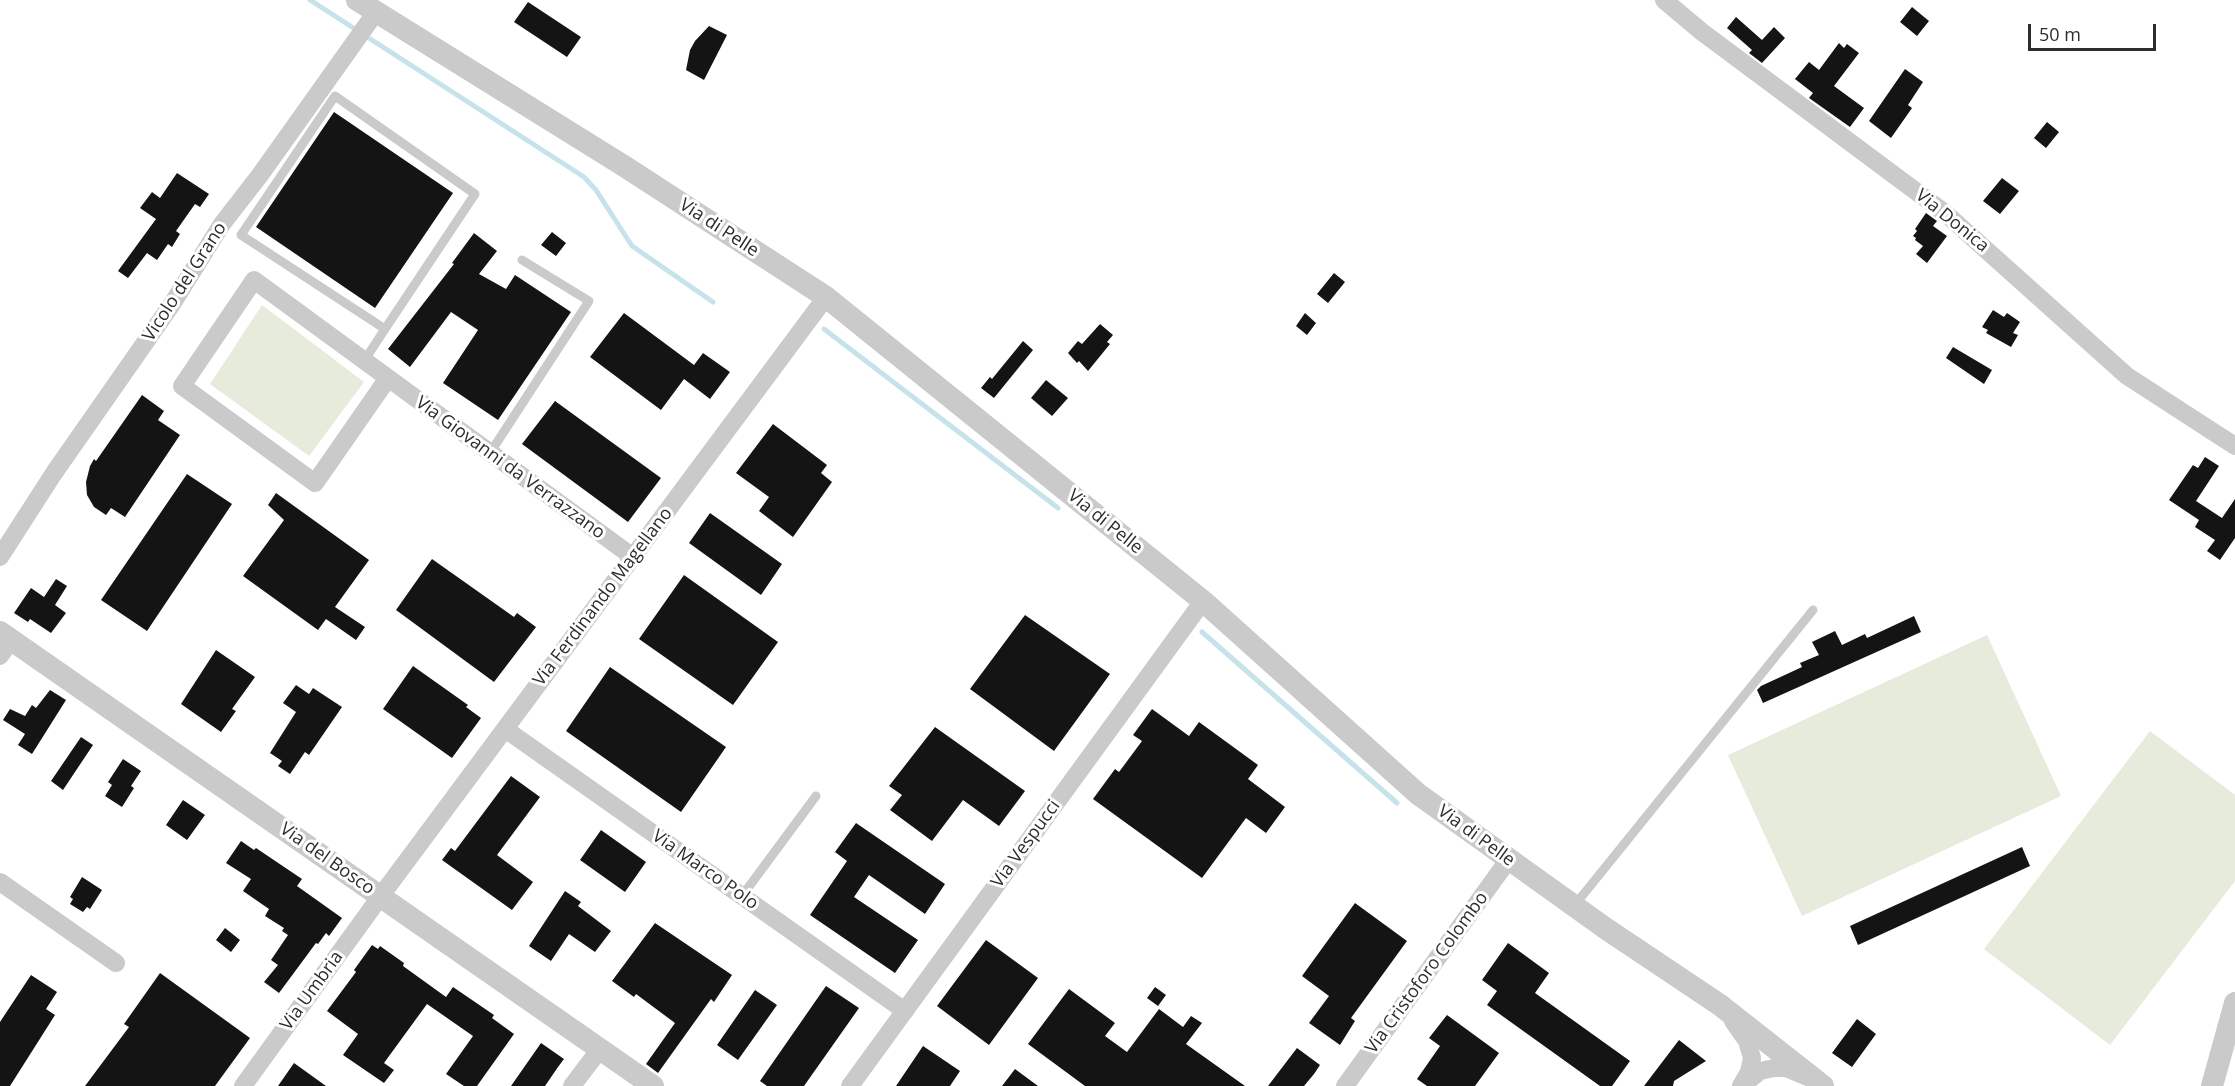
<!DOCTYPE html>
<html>
<head>
<meta charset="utf-8">
<style>
  body { margin:0 }
  #map { position:relative; width:2235px; height:1086px; overflow:hidden; background:#fff; font-family:"Open Sans",sans-serif }
  canvas { display:block }
  .scale { position:absolute; left:2028px; top:24px; width:128px; height:27px; box-sizing:border-box; border:3px solid #2d2d2d; border-top:0; padding-left:8px; font-size:18px; line-height:21px; white-space:nowrap; color:#2d2d2d; -webkit-text-stroke:4px #fff; paint-order:stroke }
</style>
</head>
<body>
<div id="map">
<canvas width="2235" height="1086"></canvas>
<div class="scale">50 m</div>
</div>
<script>
const g = document.querySelector('canvas').getContext('2d');
g.lineJoin = 'round';
function fill(path, color) { g.fillStyle = color; g.fill(path, 'evenodd'); }
const shape = rows => new Path2D(rows.map(r => 'M' + r).join(''));
function trace(path, color, width, dash) { g.strokeStyle = color; g.lineWidth = width; g.lineCap = dash ? 'butt' : 'round'; g.setLineDash(dash || []); g.stroke(path); }
function drawText(font, color, halo, rows, align = 'center') {
  g.font = font + ' "Open Sans",sans-serif'; g.lineWidth = 6; g.setLineDash([]); g.textBaseline = 'middle'; g.strokeStyle = halo; g.fillStyle = color; for (const [text, x, y, turn = 0] of rows) {
    g.save(); g.translate(x, y); g.rotate((+turn || 0) * Math.PI / 180); g.textAlign = isNaN(turn) ? turn : align; if (halo) g.strokeText(text, 0, 0); g.fillText(text, 0, 0); g.restore();
  }
}
fill(shape([
  [262,305,364,382,309,456,210,384],
  [1987,635,2061,796,1802,916,1728,755],
  [2150,731,2235,795,2235,881,2110,1045,1984,949]
]), '#e6ebdb');
trace(shape([
  [310,0,584,177,596,190,632,246,713,302],
  [824,329,1058,508],
  [1202,632,1397,803]
]), '#c6e3ec', 5);
fill(shape([
  [528,2,581,37,567,57,514,22],
  [1912,7,1929,21,1917,36,1900,22],
  [1736,17,1762,40,1774,27,1785,38,1762,63,1749,53,1752,50,1727,28],
  [709,26,727,35,704,80,686,70,690,50,695,41],
  [1839,43,1844,48,1847,44,1859,53,1834,86,1864,108,1850,127,1809,98,1813,93,1795,79,1809,62,1819,70],
  [1905,69,1923,82,1908,105,1912,108,1891,138,1869,121],
  [334,112,453,193,375,308,256,227],
  [2047,122,2059,132,2046,148,2034,138],
  [177,173,209,194,200,207,195,204,176,231,180,234,172,247,168,244,157,260,147,253,128,278,118,271,156,219,140,208,152,192,160,198],
  [2002,178,2019,191,2000,214,1983,201],
  [1926,213,1937,221,1933,226,1947,236,1927,263,1916,254,1923,246,1915,240,1916,238,1913,236,1917,231,1915,229],
  [552,232,566,243,556,256,541,245],
  [474,233,497,251,479,274,506,289,515,275,571,312,498,420,443,383,478,330,451,312,410,367,388,349,454,264,452,263],
  [1334,273,1345,282,1328,303,1317,294],
  [1993,310,2004,317,2007,313,2020,322,2013,333,2018,335,2011,347,1986,333,1988,330,1982,327],
  [624,313,694,365,703,353,730,372,710,399,684,379,661,410,590,357],
  [1305,313,1316,323,1307,335,1296,326],
  [1100,324,1113,335,1107,342,1110,344,1088,371,1079,361,1077,363,1068,353,1078,341,1082,344],
  [1023,341,1033,350,994,398,981,388,990,377,992,379],
  [1953,347,1992,370,1984,384,1946,358],
  [1046,380,1068,398,1052,416,1031,398],
  [142,395,164,411,158,420,180,435,125,517,111,508,106,515,94,507,87,495,86,482,90,466,94,459,96,461],
  [555,401,661,478,628,522,522,444],
  [773,424,827,465,821,473,832,482,793,537,759,511,769,497,736,473],
  [2205,457,2219,466,2196,501,2222,518,2235,499,2235,538,2220,560,2207,551,2215,540,2195,527,2199,520,2169,500,2193,465,2198,468],
  [187,474,232,504,147,631,101,600],
  [276,493,369,560,335,607,365,627,356,640,326,619,318,630,243,576,284,520,268,505],
  [710,513,782,564,761,595,689,543],
  [432,559,514,617,517,613,536,627,494,682,396,610],
  [684,575,778,642,733,705,639,639],
  [56,579,67,586,55,605,66,613,51,633,30,619,28,622,14,613,31,588,44,597],
  [1025,615,1110,674,1054,751,970,689],
  [1914,616,1921,632,1763,703,1757,690,1761,686,1802,667,1800,663,1819,655,1812,642,1835,631,1842,645,1865,634,1867,638],
  [216,650,255,677,232,709,236,711,221,732,181,704],
  [413,666,468,705,466,707,481,718,452,758,383,709],
  [610,667,726,747,681,812,566,731],
  [296,685,309,694,313,688,342,707,309,755,305,752,290,774,278,766,282,761,270,753,296,712,283,703],
  [50,690,66,700,32,754,18,745,25,734,3,720,10,709,25,716,32,705,36,708],
  [1152,709,1189,736,1199,722,1258,765,1248,779,1285,807,1266,833,1246,818,1202,878,1093,799,1115,769,1119,772,1142,741,1133,735],
  [935,727,1025,791,999,826,963,800,932,841,890,810,902,795,889,786],
  [81,737,93,745,63,790,51,781],
  [123,759,141,771,131,786,134,788,122,807,105,796,112,785,108,782],
  [511,776,540,797,497,855,533,882,512,910,442,860,451,848,455,851],
  [183,800,205,815,187,840,166,825],
  [856,823,945,884,925,914,869,875,854,897,918,940,895,973,810,915,847,861,835,852],
  [601,830,646,862,625,892,580,860],
  [241,841,254,850,256,848,302,879,297,886,342,918,329,936,326,933,318,944,316,943,279,993,264,982,278,965,271,960,288,935,282,931,284,928,265,916,269,909,243,891,251,879,226,863],
  [2022,847,2030,866,1858,945,1850,926],
  [82,877,102,890,90,909,87,907,83,912,70,904,73,899,70,897],
  [565,891,581,902,578,906,611,931,595,952,569,934,551,961,529,946],
  [1355,903,1407,941,1351,1018,1355,1021,1340,1045,1309,1023,1329,996,1302,976],
  [655,923,732,975,714,1002,711,999,658,1073,646,1064,675,1023,636,994,634,997,612,981],
  [225,928,240,940,231,952,216,940],
  [986,940,1038,978,989,1045,937,1006],
  [1508,943,1549,973,1535,993,1630,1061,1612,1086,1600,1086,1487,1005,1497,991,1482,980],
  [372,945,378,949,380,946,404,963,403,966,446,997,453,987,494,1015,492,1018,514,1034,477,1086,464,1086,446,1074,473,1036,427,1004,384,1063,394,1070,384,1083,343,1055,358,1034,327,1011,356,972,354,970],
  [160,973,250,1038,215,1086,85,1086,129,1027,124,1024],
  [31,975,57,992,46,1009,55,1015,10,1086,0,1086,0,1022],
  [826,986,859,1008,804,1086,767,1086,760,1081],
  [1155,987,1166,995,1158,1006,1147,998],
  [1069,989,1115,1023,1105,1036,1127,1052,1159,1009,1183,1027,1191,1016,1202,1023,1186,1044,1245,1086,1085,1086,1028,1044],
  [755,990,777,1005,738,1060,717,1045],
  [1447,1015,1499,1053,1475,1086,1427,1086,1417,1079,1440,1046,1429,1038],
  [1857,1019,1876,1034,1852,1067,1832,1053],
  [1679,1040,1706,1061,1674,1081,1673,1086,1644,1086],
  [541,1043,564,1059,558,1067,545,1086,511,1086],
  [923,1046,960,1071,950,1086,896,1086],
  [1297,1048,1320,1065,1314,1074,1304,1086,1268,1086],
  [294,1063,326,1086,278,1086],
  [1015,1069,1038,1086,1002,1086]
]), '#141414');
trace(shape([
  [364,361,385,329,475,194,335,96,241,235,385,329],
  [490,453,589,301,522,260],
  [742,896,816,796],
  [1574,906,1813,610]
]), '#cacaca', 9);
trace(shape([
  [1664,0,1702,32,1945,213,2127,376,2235,446],
  [388,378,315,483,182,386,254,280,633,557],
  [0,557,54,473,172,304,222,224,260,175,376,12],
  [0,656,11,640],
  [505,729,905,1011],
  [0,882,116,963],
  [1733,1021,1747,1041,1752,1058,1749,1072,1741,1086],
  [1743,1085,1760,1071,1774,1068,1786,1068,1805,1076],
  [243,1086,380,897,826,297],
  [572,1086,600,1049],
  [850,1086,1203,601],
  [1345,1086,1509,859]
]), '#cacaca', 18);
trace(shape([
  [357,0,624,166,826,297,1203,601,1418,794,1605,928,1720,1005,1823,1086],
  [0,632,653,1086],
  [2212,1086,2235,1003]
]), '#cacaca', 22);
drawText('18px', '#2d2d2d', '#fff', [
  ["Via Donica",1952,221,39],
  ["Via di Pelle",719,228,33],
  ["Vicolo del Grano",185,282,-57],
  ["Via Giovanni da Verrazzano",510,468,36],
  ["Via di Pelle",1105,522,39],
  ["Via Ferdinando Magellano",603,597,-53],
  ["Via di Pelle",1476,836,36],
  ["Via Vespucci",1026,844,-54],
  ["Via del Bosco",327,859,35],
  ["Via Marco Polo",705,870,35],
  ["Via Cristoforo Colombo",1427,973,-54],
  ["Via Umbria",312,991,-54]
]);
</script>
</body>
</html>
